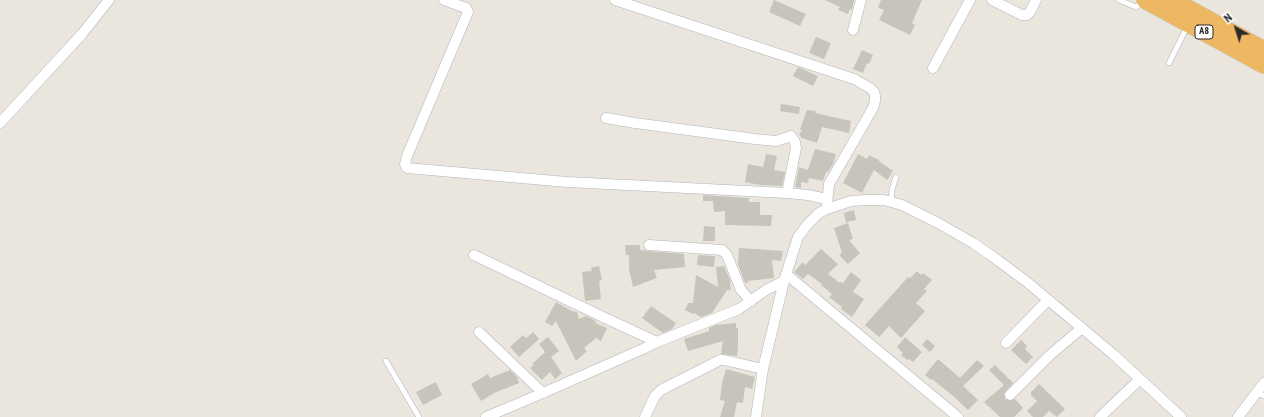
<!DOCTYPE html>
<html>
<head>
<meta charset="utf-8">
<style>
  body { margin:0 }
  #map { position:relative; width:1264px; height:417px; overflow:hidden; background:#ebe6dd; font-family:"Roboto Condensed",sans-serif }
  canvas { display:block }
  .north { position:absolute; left:1216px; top:8px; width:40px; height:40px; -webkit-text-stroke:3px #fff; paint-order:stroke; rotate:321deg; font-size:11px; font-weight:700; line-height:16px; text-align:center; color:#2a2a2a }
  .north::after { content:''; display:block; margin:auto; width:14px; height:18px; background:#2a2a2a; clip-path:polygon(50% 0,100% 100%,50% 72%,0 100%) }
</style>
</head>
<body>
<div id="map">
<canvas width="1264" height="417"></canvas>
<div class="north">N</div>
</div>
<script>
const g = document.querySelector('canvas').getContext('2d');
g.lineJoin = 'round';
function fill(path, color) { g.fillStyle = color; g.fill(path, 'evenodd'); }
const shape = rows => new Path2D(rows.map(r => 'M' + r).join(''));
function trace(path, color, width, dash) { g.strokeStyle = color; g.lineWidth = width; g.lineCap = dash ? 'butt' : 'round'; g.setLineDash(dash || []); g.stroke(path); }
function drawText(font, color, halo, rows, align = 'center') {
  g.font = font + ' "Roboto Condensed",sans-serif'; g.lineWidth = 3; g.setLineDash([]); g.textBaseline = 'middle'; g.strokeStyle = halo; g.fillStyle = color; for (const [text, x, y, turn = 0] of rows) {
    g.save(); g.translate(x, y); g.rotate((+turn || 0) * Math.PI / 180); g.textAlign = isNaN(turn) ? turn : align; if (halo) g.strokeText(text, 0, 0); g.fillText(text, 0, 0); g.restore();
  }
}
fill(shape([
  [774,0,806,14,800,26,769,12],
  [825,0,854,0,852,10,850,9,848,14,838,10,840,7],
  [881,0,922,0,912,23,915,25,910,35,879,20,884,10,878,8],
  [816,37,831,43,824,59,809,53],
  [862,50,873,55,869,64,867,63,863,73,853,69],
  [798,67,818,76,813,86,793,76],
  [781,104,800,107,799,114,780,111],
  [807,110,816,111,815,113,851,121,849,133,822,127,817,143,802,138,799,135,802,130,800,129],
  [815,149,836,154,833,164,828,172,826,172,823,181,809,178,808,183,801,182,801,188,795,187,799,167,808,170],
  [766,154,777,156,774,170,785,172,782,186,760,185,745,182,748,164,763,167],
  [858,154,867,159,869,155,879,160,879,161,893,171,887,180,874,170,862,193,843,183],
  [703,195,749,198,749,202,760,202,760,215,772,215,771,226,725,225,725,211,714,212,713,201,703,201],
  [854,210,856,220,846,222,844,213],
  [848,223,853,239,849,240,860,253,848,264,839,255,842,253,834,228],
  [704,226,715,227,715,241,703,241],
  [625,245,640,245,640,250,649,251,684,254,685,267,654,270,657,278,633,287,629,270,629,255,626,255],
  [739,248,783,251,781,261,772,260,774,278,748,281,748,283,745,283,738,264],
  [821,249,838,264,828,274,840,283,841,282,843,283,851,272,861,280,853,292,864,299,852,317,841,309,842,307,829,297,832,294,821,285,822,284,808,274,803,279,794,272,803,262,805,265],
  [698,255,715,256,714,267,697,265],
  [599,266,602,280,599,281,601,299,585,301,582,272,592,271,591,268],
  [724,266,731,282,730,282,731,290,727,290,712,313,701,317,694,313,693,314,685,310,688,303,693,303,696,275,718,287,716,267],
  [917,271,921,275,923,273,932,280,924,289,927,291,916,303,925,311,901,338,889,326,879,337,865,325,908,277,910,278],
  [556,302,572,311,577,312,579,319,586,316,596,321,595,323,607,328,601,341,596,338,584,348,587,351,576,361,556,321,552,326,545,322],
  [651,306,676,323,672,329,663,333,642,318],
  [736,323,736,328,738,328,738,348,737,356,721,354,723,341,688,351,684,339,709,331,709,328,715,325,725,324],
  [533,332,539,339,519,357,510,347,523,335,526,338],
  [548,337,559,351,551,357,562,373,555,379,550,372,542,380,530,368,534,365,532,364,545,352,539,344],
  [905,337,922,352,913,362,909,359,907,360,901,355,903,353,897,347],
  [927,339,935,346,930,352,922,345],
  [1021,340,1027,346,1025,349,1033,357,1026,364,1011,350],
  [938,359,960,378,977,360,984,366,963,386,978,400,968,410,952,395,932,379,931,380,925,375],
  [995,365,1013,383,1004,393,1005,399,1009,401,1015,399,1023,408,1014,417,1000,417,984,402,1004,385,989,370],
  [726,369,755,377,752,389,745,387,743,403,737,402,734,417,720,417,725,401,720,400,722,383],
  [510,370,517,377,519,383,494,393,481,401,471,384,488,374,490,378],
  [436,382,442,395,423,405,416,392],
  [1039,384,1065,409,1057,417,1049,411,1043,417,1033,417,1027,411,1037,401,1031,395,1031,392]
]), '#c7c4bc');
const service = shape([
  [1119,0,1136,7,1143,1],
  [1169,63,1187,27],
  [891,202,892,189,896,177],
  [386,361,419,417],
  [1257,392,1264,396]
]);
const minor = shape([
  [444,0,466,8,468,12,407,156,405,164,407,168,567,182,787,193,808,195,827,199],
  [615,0,854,79,870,88,874,92,875,96,875,101,873,108,829,184,827,204],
  [992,0,1022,15,1027,15,1030,12,1036,0],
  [853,30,861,0],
  [933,68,970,0],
  [606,118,635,123,755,139,776,141,791,136,795,142,796,148,787,193],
  [0,123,82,34,109,0],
  [649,245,722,250,727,255,741,290,751,301],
  [474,255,603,317,657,342],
  [786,274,958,417],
  [479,332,543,393],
  [1006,343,1048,300],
  [1010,395,1050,355,1082,328],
  [486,417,543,393,645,348,657,342,739,309,766,290,784,281],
  [645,417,655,396,661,390,720,360,724,360,763,369],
  [756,417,763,369,784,281,798,237,807,225,819,213,827,209,851,201,867,200,884,200,902,205,938,223,973,243,992,256,1027,282,1114,355,1181,417],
  [1100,417,1140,379],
  [1238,417,1264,383]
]);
const trunk = shape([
  [1145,0,1264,65],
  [1173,0,1264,50]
]);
trace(service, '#b1b3bd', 6);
trace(minor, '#b1b3bd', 11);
trace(trunk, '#c3c3c3', 18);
trace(service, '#fff', 5);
trace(minor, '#fff', 10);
trace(trunk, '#eeb862', 17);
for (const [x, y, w] of [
  [1204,32,18]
]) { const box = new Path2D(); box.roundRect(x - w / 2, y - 7, w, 14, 3); g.fillStyle = '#fff'; g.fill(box); trace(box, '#2a2a2a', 1); }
drawText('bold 9px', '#2a2a2a', null, [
  ["A8",1204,32]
]);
</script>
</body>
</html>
